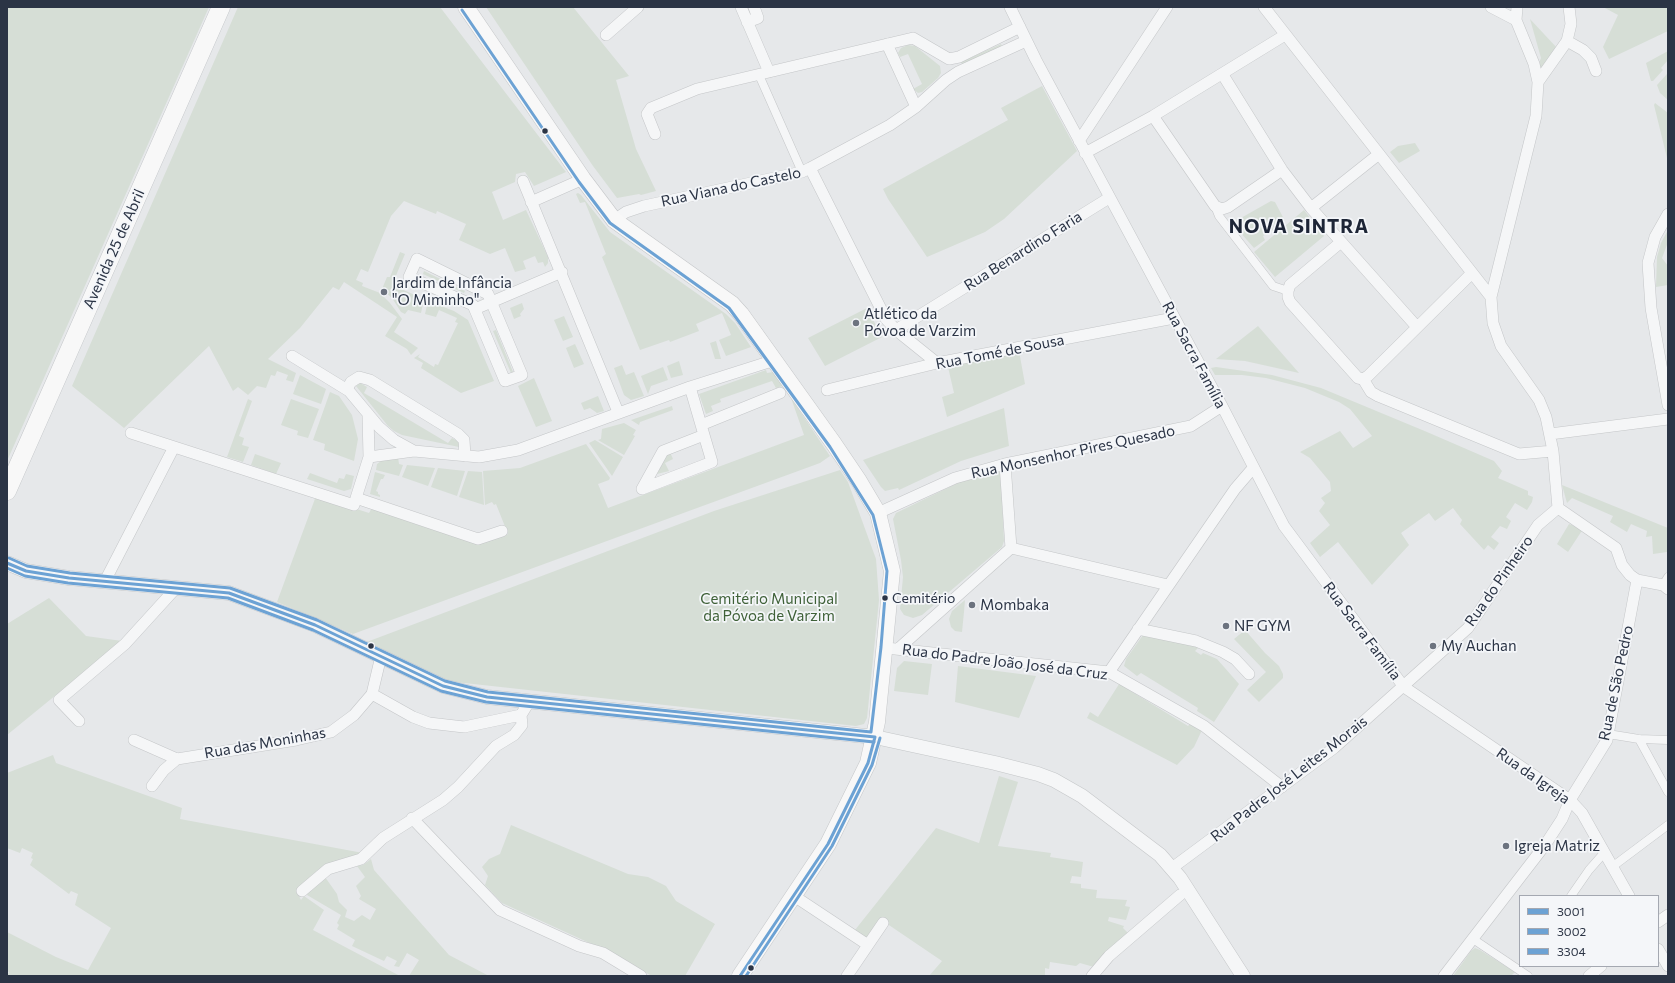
<!DOCTYPE html>
<html>
<head>
<meta charset="utf-8">
<style>
  body { margin:0 }
  #map { position:relative; width:1675px; height:983px; overflow:hidden; background:#e6e8ea; font-family:Commissioner,sans-serif }
  canvas { display:block }
  .frame { position:absolute; inset:0; border:8px solid #2b3445; pointer-events:none }
  .legend { position:absolute; left:1519px; top:895px; width:140px; height:72px; box-sizing:border-box; background:#f4f6f9; border:1px solid #a4a8b1; margin:0; padding:5px 7px; list-style:none; font-size:12px; color:#2b3445 }
  .legend li { display:flex; align-items:center; gap:8px; height:20px }
  .legend b { width:20px; border:1px solid #a4a8b1 }
</style>
</head>
<body>
<div id="map">
<canvas width="1675" height="983"></canvas>
<div class="frame"></div>
<ul class="legend">
<li><b style="height:5px;background:#6ca2d4"></b>3001</li>
<li><b style="height:5px;background:#6ca2d4"></b>3002</li>
<li><b style="height:5px;background:#6ca2d4"></b>3304</li>
</ul>
</div>
<script>
const g = document.querySelector('canvas').getContext('2d');
g.lineJoin = 'round';
function fill(path, color) { g.fillStyle = color; g.fill(path, 'evenodd'); }
const shape = rows => new Path2D(rows.map(r => 'M' + r).join(''));
function trace(path, color, width, dash) { g.strokeStyle = color; g.lineWidth = width; g.lineCap = dash ? 'butt' : 'round'; g.setLineDash(dash || []); g.stroke(path); }
function drawText(font, color, halo, rows, align = 'center') {
  g.font = font + ' Commissioner,sans-serif'; g.lineWidth = 3.5; g.setLineDash([]); g.textBaseline = 'middle'; g.strokeStyle = halo; g.fillStyle = color; for (const [text, x, y, turn = 0] of rows) {
    g.save(); g.translate(x, y); g.rotate((+turn || 0) * Math.PI / 180); g.textAlign = isNaN(turn) ? turn : align; if (halo) g.strokeText(text, 0, 0); g.fillText(text, 0, 0); g.restore();
  }
}
fill(shape([
  [7,7,209,7,7,461],
  [238,7,440,7,566,172,534,186,525,172,516,174,515,182,492,192,503,220,526,210,548,257,548,263,545,267,543,262,538,263,535,256,523,261,526,269,515,272,505,248,490,254,459,240,466,224,437,211,436,214,404,201,391,216,368,272,361,269,356,280,363,283,362,286,380,293,390,303,402,319,394,332,418,348,411,355,407,349,385,336,397,317,344,282,339,290,333,287,300,328,268,359,296,373,293,382,286,380,288,375,277,371,275,376,271,375,266,388,257,386,248,395,238,387,233,391,209,346,124,428,72,386],
  [486,7,573,7,629,76,616,80,636,149,656,191,641,195,639,194,617,198,593,166],
  [1603,7,1668,7,1668,31,1609,59,1603,47,1618,15],
  [1530,19,1558,49,1541,69,1539,63,1541,58],
  [1001,44,1002,47,963,66,961,62],
  [908,45,915,46,940,66,941,73,938,78,922,92,918,93,913,89,922,84,908,54,900,57,898,53,901,48],
  [1668,51,1668,60,1661,68,1663,70,1653,81,1651,81,1646,63],
  [1667,74,1668,75,1668,100,1660,93,1657,85],
  [1042,86,1077,151,1004,219,985,232,927,257,888,199,883,189,1008,120,1001,108],
  [1655,103,1668,113,1667,158,1654,105],
  [1415,143,1420,151,1399,163,1390,152,1398,146],
  [578,193,581,195,610,232,726,314,735,323,751,347,726,356,719,340,731,335,722,313,696,324,699,331,670,342,669,340,640,350,602,257,606,254,585,202,580,203,576,194],
  [1271,201,1275,202,1285,221,1277,228,1263,236,1265,240,1254,248,1232,223],
  [1304,210,1324,236,1275,277,1254,252],
  [1668,230,1668,242,1662,258,1668,266,1668,285,1656,287,1657,257,1661,243],
  [400,252,405,254,392,285,424,299,421,313,408,310,405,314,401,312,392,298,382,289,387,277,390,277],
  [424,271,465,291,464,293,423,274],
  [428,301,454,311,468,320,494,381,461,393,421,368,423,363,414,358,420,354,418,357,434,367,435,364,438,365,458,323,455,322,457,318,439,310,436,317,425,314],
  [522,303,524,309,520,314,521,316,514,319,510,308],
  [867,308,882,337,825,366,808,338],
  [564,316,573,337,563,341,554,320],
  [1258,326,1299,373,1245,361,1216,359],
  [496,330,513,372,511,373,493,331],
  [716,341,721,359,715,359,710,343],
  [575,344,584,364,574,368,566,348],
  [1019,351,1025,384,947,417,942,397,954,393,948,367],
  [679,361,683,375,671,378,667,366],
  [622,365,626,375,634,372,644,396,631,400,624,395,614,368],
  [663,367,668,380,651,386,648,394,641,376],
  [1216,367,1272,375,1321,388,1427,432,1494,461,1502,471,1498,478,1528,491,1528,495,1533,497,1532,502,1527,510,1515,503,1506,517,1511,521,1507,529,1500,526,1491,537,1499,543,1494,550,1488,545,1484,550,1460,524,1462,520,1453,508,1435,521,1429,513,1401,533,1409,545,1372,585,1338,542,1320,557,1310,543,1330,525,1319,511,1325,503,1321,498,1331,491,1330,482,1310,458,1300,452,1340,431,1353,448,1372,436,1350,409,1339,402,1305,388,1266,378,1242,375,1215,375,1211,368],
  [766,370,767,373,773,372,783,386,776,388,772,381,720,399,721,402,711,406,713,411,706,414,699,394],
  [300,375,326,389,321,404,293,394],
  [534,378,552,421,536,427,518,386],
  [360,383,367,387,364,393,448,443,452,438,461,443,459,447,402,435,394,431,388,426,356,386],
  [330,392,339,396,352,415,358,439,354,461,324,450,325,444,313,440],
  [598,396,604,411,597,413,590,408,584,410,581,403],
  [791,398,830,456,820,463,353,634,277,602,316,496,369,513,373,506,480,544,508,534,496,504,494,505,492,502,485,505,483,471,520,468,586,444,610,478,609,480,598,484,608,508,804,435],
  [248,399,252,401,239,436,244,438,242,445,249,447,243,462,227,457],
  [291,399,319,409,308,438,297,435,298,431,281,425],
  [672,406,673,410,640,422,639,425,631,420],
  [1004,408,1009,446,961,461,899,490,898,488,885,491,881,487,863,460],
  [624,423,636,430,633,435,635,436,624,455,598,440,601,439,602,429],
  [595,440,623,457,612,476,589,443],
  [669,450,673,459,665,463,669,471,657,474],
  [255,454,281,463,276,474,251,465],
  [398,457,399,464,403,465,399,476,376,470,377,464,381,461],
  [407,465,435,468,428,486,402,477],
  [438,468,465,471,457,496,431,487],
  [999,469,1001,472,1004,541,1002,547,922,615,913,618,904,615,900,609,903,577,901,560,893,519,896,513,966,479],
  [840,470,848,482,876,559,879,600,867,718,864,724,856,726,437,680,364,643,714,511],
  [468,471,482,472,484,505,459,497],
  [375,472,385,475,383,479,381,479,376,491,378,492,378,494,380,495,380,497,370,494],
  [310,473,337,483,339,478,344,479,346,474,354,476,351,489,344,491,307,479],
  [1562,485,1668,528,1667,552,1653,554,1652,536,1646,537,1647,531,1631,524,1627,532,1610,522,1613,516,1572,498,1567,503],
  [1569,524,1583,529,1568,552,1557,544],
  [49,598,86,636,122,641,7,735,7,624],
  [965,600,964,612,962,632,955,631,951,627,949,619,952,611],
  [1245,630,1265,653,1279,666,1283,674,1283,678,1259,702,1247,690,1266,672,1234,639],
  [1143,635,1195,645,1198,648,1195,651,1201,655,1203,653,1217,659,1239,684,1214,722,1197,711,1198,708,1141,673,1137,676,1124,666,1126,659],
  [904,661,932,664,928,695,894,691,897,668],
  [958,666,1036,676,1019,718,955,702],
  [1121,681,1131,687,1129,690,1188,726,1191,723,1202,730,1194,747,1177,765,1087,718,1090,712,1098,717],
  [53,755,56,763,182,808,180,819,363,853,318,870,296,890,301,900,304,896,324,910,313,930,400,976,7,976,9,972,7,971,7,932,56,957,88,970,111,928,75,905,78,894,71,891,69,894,30,865,33,859,31,858,33,853,22,848,20,853,7,848,7,773],
  [999,776,1018,782,998,846,1051,853,1050,857,1083,862,1081,877,1072,876,1070,883,1081,884,1081,888,1097,890,1096,898,1127,900,1125,906,1130,907,1126,920,1109,917,1108,921,1124,926,1123,928,1129,934,1094,967,1080,963,1076,966,1050,962,1049,969,1045,968,1045,976,929,976,942,961,880,919,866,938,855,930,936,828,979,843],
  [511,825,628,874,648,877,666,886,676,901,715,924,685,976,652,976,596,946,502,903,485,885,488,876,482,867,489,859,500,854],
  [371,859,374,870,449,955,489,976,409,976,419,960,407,953,399,967,394,966,397,961,387,956,384,961,352,946,355,940,337,929,339,925,337,923,341,915,307,895,308,890,325,877,337,894,339,902,347,910,345,917,354,921,362,915,370,920,376,909,359,899,361,896,356,886,365,877,357,866,363,865],
  [1475,948,1480,950,1515,972,1511,976,1453,976,1471,951]
]), '#d6ded6');
const pedestrian = shape([
  [759,75,802,172],
  [1215,206,1219,216,1273,286,1288,291],
  [1663,585,1668,577],
  [1608,734,1639,739,1668,740],
  [1639,739,1668,792],
  [1612,867,1668,825],
  [1571,896,1589,870,1604,853],
  [1473,939,1528,976]
]);
const minor = shape([
  [741,7,769,72],
  [1010,7,1036,60,1222,406,1284,526,1404,687,1570,800,1582,813,1629,896],
  [1264,7,1491,297,1493,323,1501,346,1539,400,1546,417,1553,451,1558,508],
  [1491,7,1516,20],
  [1569,7,1571,24,1567,41,1583,50,1591,58,1596,71],
  [747,22,758,18,754,7],
  [606,35,638,7],
  [887,44,916,107],
  [1223,75,1282,170,1311,208,1417,327],
  [1538,82,1567,41],
  [1153,116,1215,206,1222,209,1228,207,1282,170],
  [655,134,647,114,651,108,697,89,913,38,949,59,959,57,1020,27],
  [1079,141,1167,7],
  [1085,153,1153,116,1285,35],
  [810,168,886,319,896,330,937,363],
  [523,181,618,412],
  [531,202,583,179],
  [1311,208,1379,154],
  [1668,214,1655,237,1648,263,1651,308,1668,405],
  [614,220,626,212,644,206,802,172,810,168,890,125,916,107,946,80,958,72,1026,41],
  [1341,242,1290,285,1288,291,1288,297,1290,302,1358,378,1363,379,1368,376,1472,273],
  [417,259,488,294,522,375,505,381,473,305,409,277,417,259],
  [1491,297,1536,116,1538,82,1534,64,1516,20,1517,7],
  [475,309,562,272],
  [896,330,1109,198],
  [292,356,349,391,379,427,394,440,414,451],
  [1363,379,1371,392,1378,396,1519,454,1553,451],
  [690,387,704,435,663,451,642,489,712,462,704,435],
  [347,389,351,382,359,377,370,380,458,434,464,440,465,456],
  [827,390,937,363,1174,318],
  [368,415,369,457],
  [701,425,780,393],
  [131,433,354,505,356,498],
  [1550,434,1668,419],
  [1005,464,1011,548],
  [1558,508,1616,548,1622,565,1630,575,1637,580,1663,585,1668,589],
  [878,513,955,478,1005,464,1191,426,1222,406],
  [502,531,478,539,356,498,369,457,414,451,479,457,518,450,690,387,775,360],
  [105,581,174,447],
  [1138,629,1196,641,1223,652,1235,659,1249,674],
  [886,648,1109,672,1204,726,1282,787],
  [898,649,1011,548,1168,585],
  [1109,672,1235,489,1253,468],
  [372,694,413,717,429,723,464,727,521,715,529,702],
  [79,721,59,700,125,644,176,588],
  [134,740,177,759],
  [152,786,164,770,177,759,296,740,331,732,354,715,372,694,381,656],
  [412,818,500,910,579,946,603,953,641,976],
  [1172,868,1334,748,1468,628,1538,525,1558,508],
  [302,891,328,869,361,859,383,838,443,800,458,787,496,746,514,735,522,725,521,715],
  [794,896,868,945],
  [1658,922,1668,915],
  [1658,949,1668,966],
  [847,976,883,923],
  [1092,976,1109,956,1180,895],
  [1444,976,1545,845,1562,819,1570,800,1607,740,1637,580],
  [1589,976,1601,966]
]);
const tertiary = shape([
  [7,563,26,571,69,578,229,593,315,625,443,686,487,697,875,737,995,763,1038,774,1054,780,1082,796,1160,855,1180,878,1243,976]
]);
const secondary = shape([
  [466,7,583,179,614,220,732,304,741,314,834,444,859,481,878,513,892,571,877,722,868,763,828,844,740,976]
]);
const primary = shape([
  [7,491,221,7]
]);
trace(pedestrian, '#c4c6c8', 9);
trace(minor, '#c4c6c8', 12);
trace(tertiary, '#c4c6c8', 15);
trace(secondary, '#c4c6c8', 17);
trace(primary, '#c2c5c8', 19);
trace(pedestrian, '#f5f6f7', 8);
trace(minor, '#f5f6f7', 11);
trace(tertiary, '#f5f6f7', 14);
trace(secondary, '#f8f8f8', 16);
trace(primary, '#f8f8f8', 18);
trace(shape([
  [7,563,26,571,69,578,229,593,315,625,443,686,487,697,875,737],
  [740,976,828,844,868,763,875,737]
]), '#6ca2d4', 3);
trace(shape([
  [7,568,25,576,68,583,228,598,313,630,441,691,486,702,874,742],
  [746,976,832,846,872,765,880,738]
]), '#6ca2d4', 3);
trace(shape([
  [9,558,27,566,70,573,230,588,317,620,445,681,488,692,871,732,881,647,887,571,873,515,830,447,729,308,610,223,579,182,462,10]
]), '#6ca2d4', 3);
for (const [x, y, r, color] of [
  [545,131,3.5,"#2b3445"],
  [384,292,4,"#6c737f"],
  [856,323,4,"#6c737f"],
  [885,598,3.5,"#2b3445"],
  [972,605,4,"#6c737f"],
  [1226,626,4,"#6c737f"],
  [371,646,3.5,"#2b3445"],
  [1433,646,4,"#6c737f"],
  [1506,846,4,"#6c737f"],
  [751,968,3.5,"#2b3445"]
]) { const dot = new Path2D(); dot.arc(x, y, r, 0, 2 * Math.PI); g.fillStyle = color; g.fill(dot); trace(dot, '#f4f6f9', 1.5); }
drawText('14px', '#2b3445', '#f4f6f9', [
  ["Cemitério",892,598]
], 'left');
drawText('15px', '#2b3445', '#f4f6f9', [
  ["Rua Viana do Castelo",731,187,-12],
  ["Avenida 25 de Abril",114,249,-66],
  ["Rua Benardino Faria",1023,251,-32],
  ["Rua Tomé de Sousa",1000,352,-11],
  ["Rua Sacra Família",1194,355,62],
  ["Rua Monsenhor Pires Quesado",1073,452,-12],
  ["Rua do Pinheiro",1499,581,-55],
  ["Rua Sacra Família",1362,631,53],
  ["Rua do Padre João José da Cruz",1005,662,7],
  ["Rua de São Pedro",1616,683,-78],
  ["Rua das Moninhas",265,743,-10],
  ["Rua da Igreja",1533,776,35],
  ["Rua Padre José Leites Morais",1289,779,-38]
]);
drawText('15px', '#2b3445', '#f4f6f9', [
  ["Jardim de Infância",392,283],
  ["\"O Miminho\"",392,300],
  ["Atlético da",864,314],
  ["Póvoa de Varzim",864,331],
  ["Mombaka",980,605],
  ["NF GYM",1234,626],
  ["My Auchan",1441,646],
  ["Igreja Matriz",1514,846]
], 'left');
drawText('15px', '#3f6138', '#f4f6f9', [
  ["Cemitério Municipal",769,599],
  ["da Póvoa de Varzim",769,616]
]);
g.letterSpacing = '1px';
drawText('bold 19px', '#1d2536', '#f4f6f9', [
  ["NOVA SINTRA",1299,227]
]);
g.letterSpacing = '0px';
</script>
</body>
</html>
